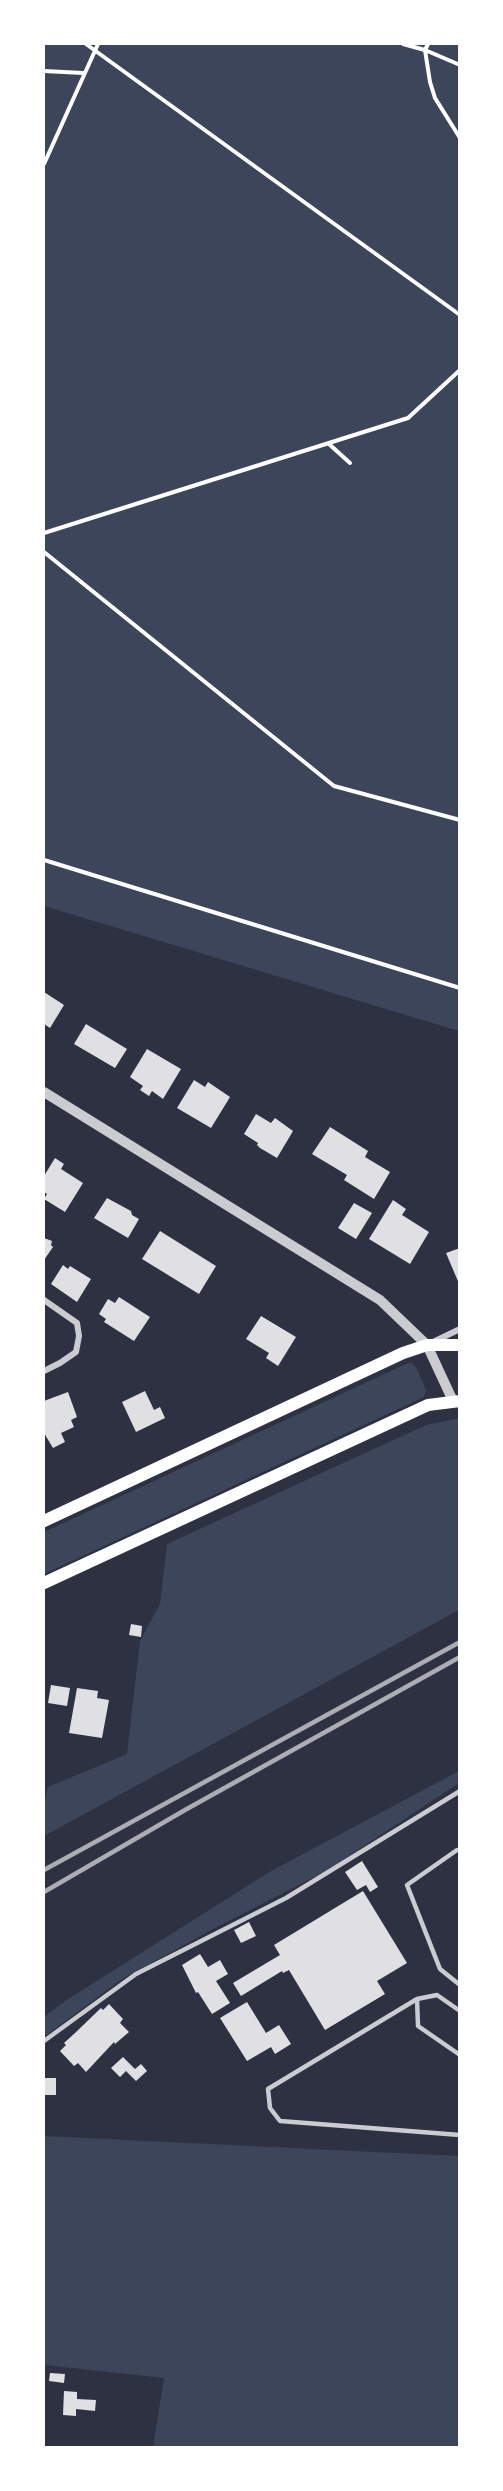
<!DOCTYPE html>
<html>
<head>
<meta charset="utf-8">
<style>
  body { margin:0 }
  #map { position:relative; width:503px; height:2491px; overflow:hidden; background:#2d3142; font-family:Montserrat,sans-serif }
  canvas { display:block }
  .frame { position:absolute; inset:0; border:45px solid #fff; pointer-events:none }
</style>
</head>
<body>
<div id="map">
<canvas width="503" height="2491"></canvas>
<div class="frame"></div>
</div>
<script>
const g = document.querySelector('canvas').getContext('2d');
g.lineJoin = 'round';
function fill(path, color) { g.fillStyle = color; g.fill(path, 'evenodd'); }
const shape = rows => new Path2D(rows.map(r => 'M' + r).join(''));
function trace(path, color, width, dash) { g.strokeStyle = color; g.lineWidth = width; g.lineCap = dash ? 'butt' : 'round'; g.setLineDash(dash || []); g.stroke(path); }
fill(shape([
  [44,44,459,44,459,1031,44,906],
  [408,1363,412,1363,417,1369,426,1390,424,1397,44,1574,44,1532],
  [459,1418,459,1610,44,1836,44,1804,48,1787,127,1754,140,1641,160,1604,167,1544,426,1425],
  [459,1771,459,1783,328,1870,215,1928,122,1979,44,2037,44,2017,65,2001,271,1871],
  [44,2136,459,2156,459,2447,153,2447,164,2378,44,2365]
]), '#3c4559');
fill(shape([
  [44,992,64,1005,50,1028,44,1024],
  [86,1024,127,1049,115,1068,74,1044],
  [147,1049,181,1069,163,1099,152,1091,149,1096,140,1090,143,1086,130,1077],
  [194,1080,205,1087,208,1082,230,1097,211,1128,177,1108],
  [256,1114,271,1123,275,1118,293,1131,277,1158,260,1148,257,1145,258,1143,244,1134],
  [330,1127,368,1151,365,1157,390,1172,374,1199,344,1180,347,1175,312,1154],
  [55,1158,64,1164,61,1169,83,1183,65,1212,44,1199,47,1194,44,1192,44,1176],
  [107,1198,131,1211,132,1215,139,1219,128,1238,94,1218],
  [393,1200,406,1209,402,1215,429,1232,410,1264,369,1239],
  [354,1203,372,1213,356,1239,338,1228],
  [160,1231,216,1266,199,1294,142,1259],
  [44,1238,52,1241,51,1245,53,1247,44,1260],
  [460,1248,460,1286,446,1253],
  [63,1265,68,1269,70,1266,91,1279,77,1302,51,1284],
  [119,1297,150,1317,134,1341,104,1322,106,1319,99,1314,108,1299,115,1303],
  [261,1316,296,1337,278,1366,266,1358,269,1353,246,1339],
  [145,1391,154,1410,160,1407,165,1418,136,1432,122,1402],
  [68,1392,77,1417,71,1420,74,1427,61,1433,65,1442,53,1448,44,1433,44,1401],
  [131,1624,142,1626,141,1637,129,1635],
  [51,1685,70,1688,67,1706,48,1703],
  [77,1688,98,1691,97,1698,109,1700,102,1738,69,1733],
  [362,1861,378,1887,370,1892,366,1885,357,1890,345,1872],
  [363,1891,407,1963,377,1981,385,1994,325,2030,289,1970,283,1973,282,1971,241,1996,233,1983,280,1955,274,1945],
  [249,1922,256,1936,241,1943,234,1930],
  [200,1954,208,1967,220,1960,228,1974,216,1981,230,2003,212,2014,198,1992,196,1993,182,1965],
  [247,2002,266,2033,279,2025,291,2044,275,2054,271,2047,247,2061,220,2018],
  [109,2004,123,2019,120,2023,129,2032,115,2044,114,2042,86,2072,78,2063,74,2066,60,2051,66,2045,64,2043,75,2033,101,2008,103,2010],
  [123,2057,135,2069,141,2064,147,2071,136,2081,126,2071,120,2077,111,2068],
  [44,2078,56,2078,56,2095,44,2095],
  [50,2373,65,2374,64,2383,49,2381],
  [64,2391,77,2392,77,2399,96,2400,95,2411,76,2409,76,2416,63,2415]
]), '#e0e0e3');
trace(shape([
  [86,44,460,315],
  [403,44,425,50,460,65],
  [428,44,425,50,430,82,435,98,460,138],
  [44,71,83,73],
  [44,164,98,44],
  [329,444,350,463],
  [44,533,408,418,460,370],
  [44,552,334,786,460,820],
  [44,860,460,988]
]), '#fff', 4);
trace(shape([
  [457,1850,407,1885,440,1969,460,1985],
  [417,1999,418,2026,460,2055],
  [460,2011,437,1995,417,1999,268,2089,270,2108,280,2121,460,2135],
  [44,2041,136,1974,286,1898,460,1791]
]), '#caccd0', 4.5);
trace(shape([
  [44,1300,77,1323,79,1336,76,1352,60,1363,44,1371],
  [433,1342,460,1329]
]), '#caccd0', 6);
trace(shape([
  [44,1092,380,1300,427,1345,453,1401]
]), '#caccd0', 10);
trace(shape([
  [44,1521,403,1353,427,1345,460,1345],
  [44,1583,428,1405,460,1401]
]), '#fff', 12);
trace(shape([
  [44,1870,460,1642],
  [44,1892,185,1810,460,1657]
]), '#abadb3', 4.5);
</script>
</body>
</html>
